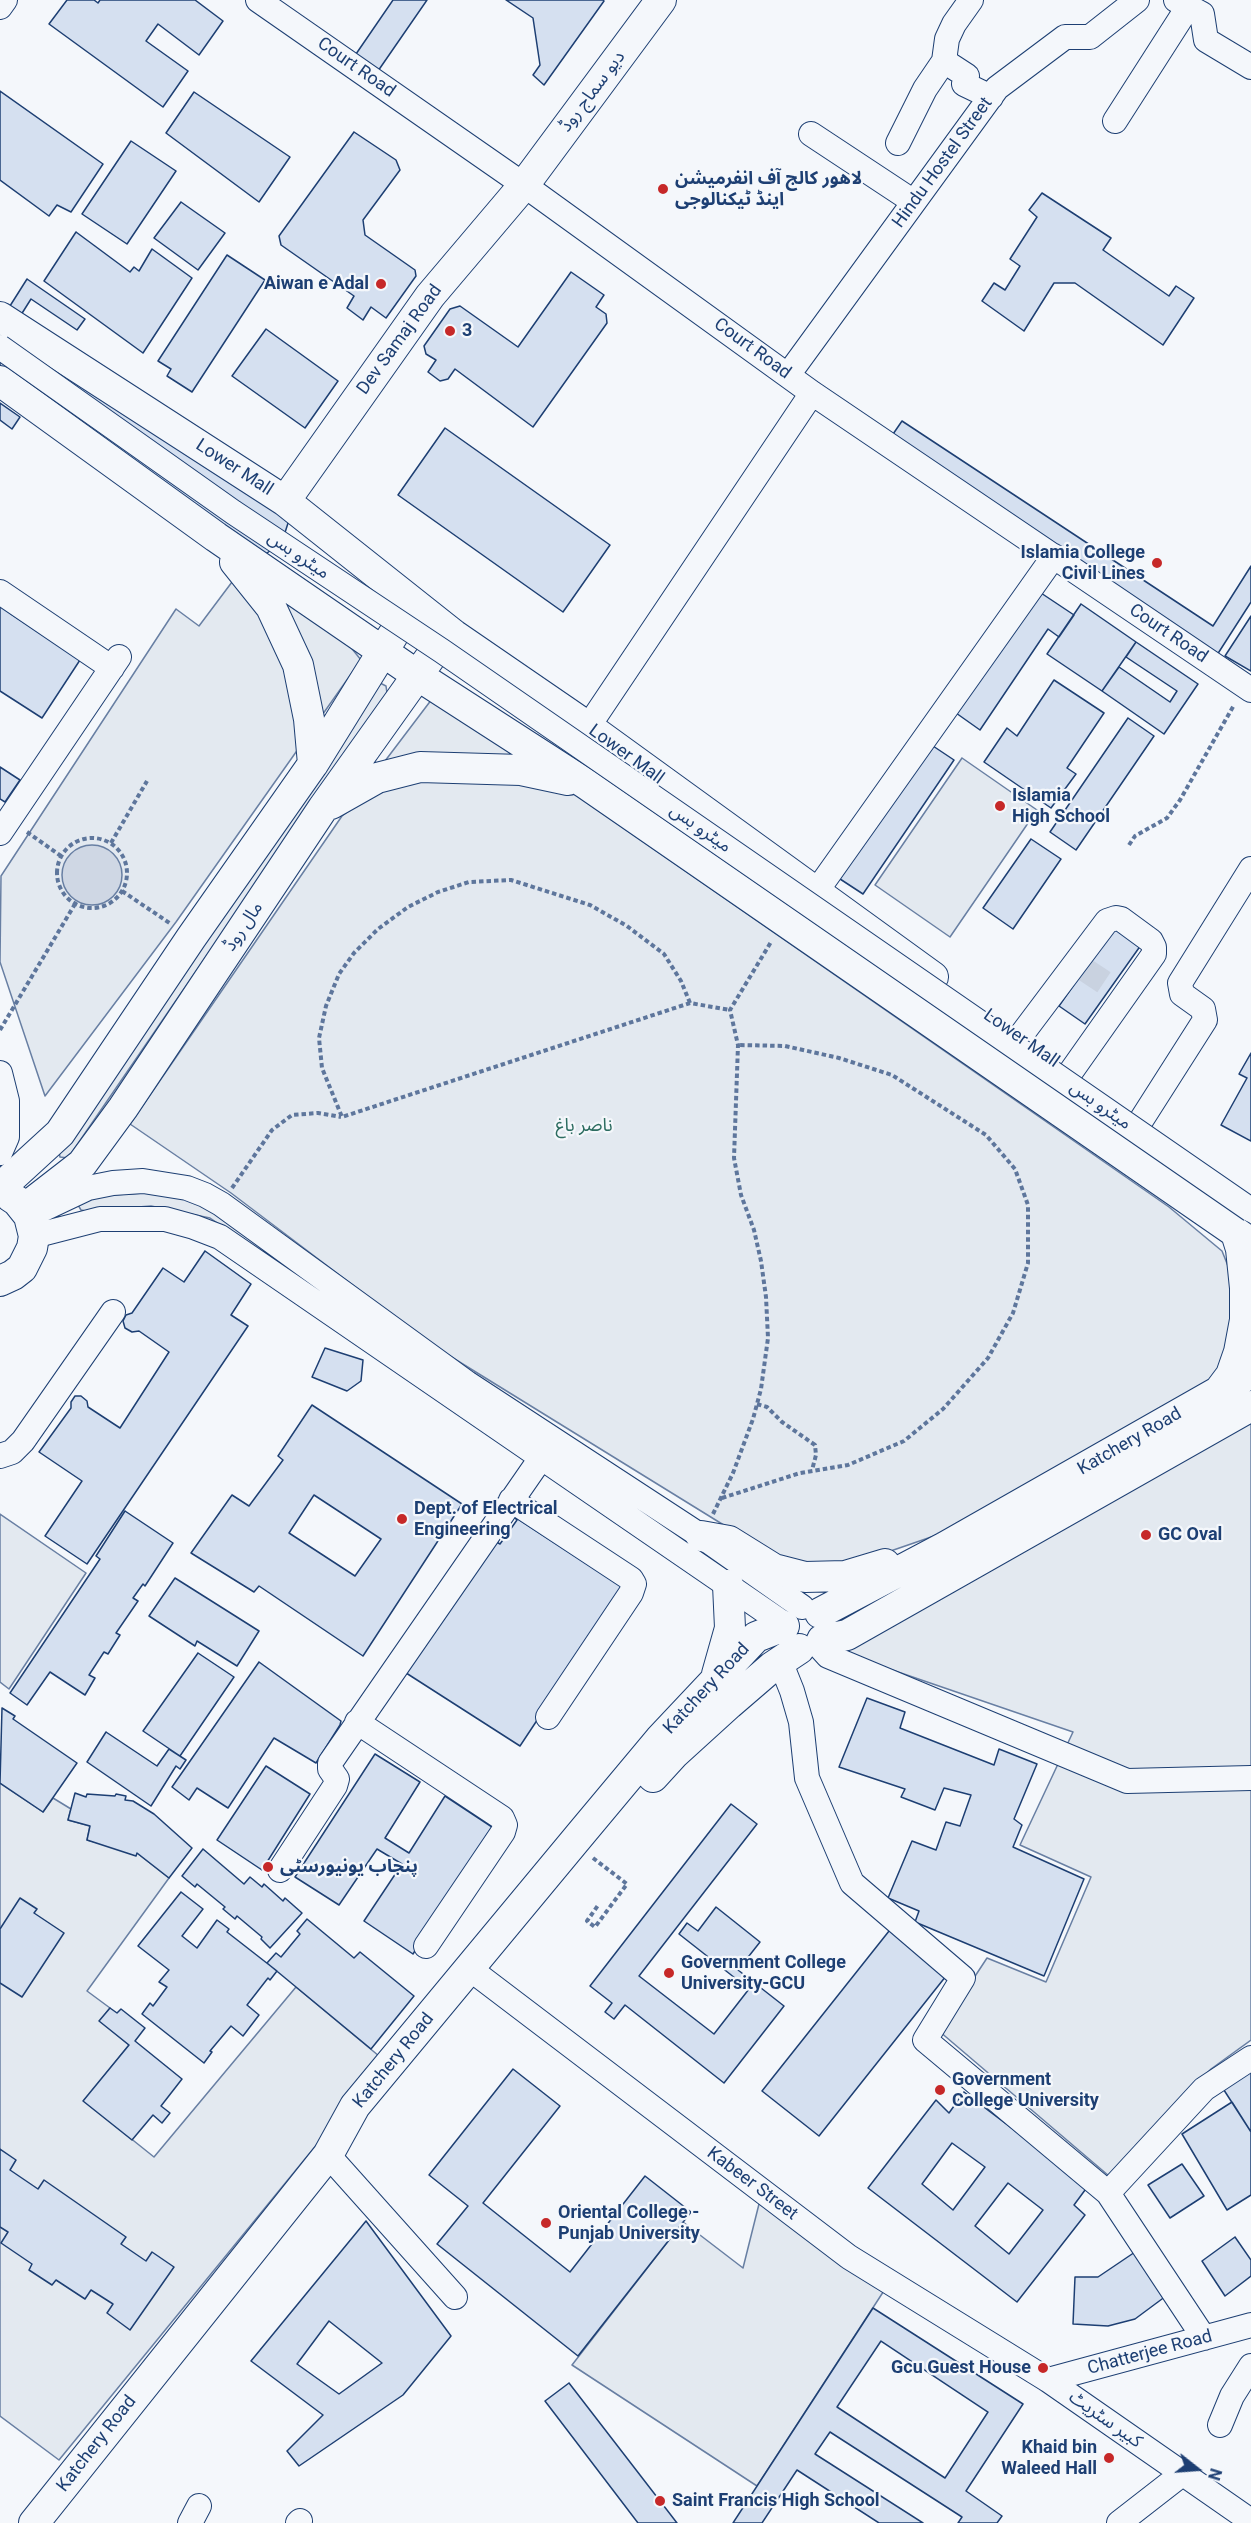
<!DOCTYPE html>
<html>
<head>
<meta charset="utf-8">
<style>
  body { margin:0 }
  #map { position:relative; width:1251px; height:2523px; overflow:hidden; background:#f4f7fb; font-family:Roboto,sans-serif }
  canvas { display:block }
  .north { position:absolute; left:1167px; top:2439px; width:60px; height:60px; -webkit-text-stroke:4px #f4f7fb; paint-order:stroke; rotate:107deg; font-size:16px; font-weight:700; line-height:24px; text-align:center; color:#1d3f73 }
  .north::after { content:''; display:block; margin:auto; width:21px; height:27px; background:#1d3f73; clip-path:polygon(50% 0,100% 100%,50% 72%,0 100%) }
</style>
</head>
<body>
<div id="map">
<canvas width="1251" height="2523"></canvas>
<div class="north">N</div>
</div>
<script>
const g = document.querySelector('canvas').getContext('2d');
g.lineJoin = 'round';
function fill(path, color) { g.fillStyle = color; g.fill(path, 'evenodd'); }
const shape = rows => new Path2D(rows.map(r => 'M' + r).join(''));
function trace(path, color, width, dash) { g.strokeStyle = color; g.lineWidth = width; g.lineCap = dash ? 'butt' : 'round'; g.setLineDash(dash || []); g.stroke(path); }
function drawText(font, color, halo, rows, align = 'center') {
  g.font = font + ' Roboto,"Noto Sans Arabic",sans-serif'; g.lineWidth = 4.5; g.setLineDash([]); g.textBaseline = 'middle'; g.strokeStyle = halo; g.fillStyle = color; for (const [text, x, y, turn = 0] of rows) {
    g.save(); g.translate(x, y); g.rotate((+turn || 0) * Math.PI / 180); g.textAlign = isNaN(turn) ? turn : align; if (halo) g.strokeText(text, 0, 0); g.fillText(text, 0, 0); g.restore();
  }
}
const green = shape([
  [244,566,345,640,361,660,176,922,45,1096,0,962,1,876,176,609,199,626,244,566],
  [380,683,386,686,387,693,68,1158,60,1157,59,1152,380,683],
  [435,695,541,759,385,761,435,695],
  [962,758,1037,810,950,937,875,885,962,758],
  [417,778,560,784,1169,1207,1222,1251,1228,1266,1237,1296,1222,1375,937,1535,821,1575,795,1569,432,1345,231,1193,130,1124,342,816,366,798,417,778],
  [162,1192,196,1197,779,1594,774,1602,210,1218,151,1206,86,1211,81,1210,78,1205,94,1196,162,1192],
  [1251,1421,1251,2040,1211,2069,1109,2176,939,2031,987,1958,1046,1982,1091,1877,1020,1845,1073,1732,831,1649,1251,1421],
  [0,1514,86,1573,9,1689,0,1682,0,1514],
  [0,1783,43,1812,53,1798,71,1809,68,1820,90,1826,87,1840,137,1853,169,1878,87,1991,110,2008,100,2021,129,2045,84,2101,154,2157,296,1987,385,2061,59,2460,0,2416,0,1783],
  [762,2192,889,2283,757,2486,572,2365,683,2222,743,2268,762,2192]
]);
fill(green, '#e3e9f0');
trace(green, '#687fa3', 1.5);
const water = shape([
  '62 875a30 30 0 1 1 60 0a30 30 0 1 1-60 0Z'
]);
fill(water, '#cfd7e4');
trace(water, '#687fa3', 1.5);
const building = shape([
  [67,0,94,0,98,3,100,0,195,0,223,21,199,55,158,24,146,41,188,71,163,107,49,24,67,0],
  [393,0,427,0,378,71,356,54,393,0],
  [506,0,603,0,604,1,544,85,533,75,540,65,533,18,506,0],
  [0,91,103,164,71,212,57,205,49,216,0,180,0,91],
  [194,92,290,157,259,202,166,133,194,92],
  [354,132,396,160,400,170,363,220,365,235,415,270,416,276,386,318,371,307,363,320,347,308,354,296,281,245,279,236,354,132],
  [131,141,176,171,127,244,82,214,131,141],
  [1042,193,1111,238,1103,250,1169,296,1176,286,1194,298,1163,345,1075,283,1054,283,1024,331,982,301,994,283,1005,290,1020,266,1010,259,1037,217,1029,210,1042,193],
  [181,202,225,233,198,270,154,238,181,202],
  [76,232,130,272,134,267,139,271,152,249,192,278,143,353,44,281,76,232],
  [227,255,265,280,192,392,167,376,171,369,158,361,227,255],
  [571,272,604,295,596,307,606,314,607,323,533,427,455,369,448,379,440,381,428,372,436,360,426,354,424,346,450,309,460,306,518,347,571,272],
  [27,279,85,319,77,330,31,299,14,326,289,520,282,542,263,556,0,371,0,315,3,317,27,279],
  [266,329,338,381,305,428,232,376,266,329],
  [0,403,20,417,12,429,0,420,0,403],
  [902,421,1213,626,1251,566,1251,602,1217,655,891,437,902,421],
  [445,428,610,545,563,612,398,495,445,428],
  [1038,591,1074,615,1059,637,1048,629,980,730,956,713,1038,591],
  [0,603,13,611,11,614,80,660,42,718,0,691,0,603],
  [1081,604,1136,642,1102,691,1047,654,1081,604],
  [1251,616,1251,671,1225,656,1251,616],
  [1136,642,1198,684,1164,734,1102,691,1119,667,1170,702,1177,691,1126,657,1136,642],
  [1054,680,1104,713,1067,768,1076,774,1051,808,984,762,1007,728,1017,736,1054,680],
  [1128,718,1154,736,1076,850,1050,832,1128,718],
  [930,744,954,760,863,894,837,877,930,744],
  [0,767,20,780,5,802,0,799,0,767],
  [1031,839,1061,859,1013,929,983,908,1031,839],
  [1114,927,1141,945,1085,1024,1059,1006,1114,927],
  [1251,1053,1251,1141,1221,1125,1247,1078,1239,1074,1251,1053],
  [205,1251,251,1284,231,1315,248,1326,87,1564,45,1536,82,1481,39,1452,71,1408,71,1402,75,1396,81,1396,87,1401,88,1407,120,1428,169,1352,139,1331,132,1332,125,1328,123,1321,126,1315,132,1313,163,1268,184,1282,205,1251],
  [325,1348,363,1360,361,1381,347,1391,312,1377,325,1348],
  [312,1405,462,1504,363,1656,259,1586,254,1592,191,1553,232,1495,249,1506,283,1460,278,1456,312,1405],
  [314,1495,381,1539,355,1576,289,1533,314,1495],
  [125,1511,173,1543,145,1586,143,1584,133,1598,138,1601,116,1633,120,1635,108,1654,104,1652,89,1675,95,1678,85,1695,50,1672,27,1705,10,1693,100,1559,96,1556,125,1511],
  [512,1515,629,1591,571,1669,520,1746,403,1671,493,1540,500,1544,517,1520,512,1515],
  [175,1578,259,1631,237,1666,197,1641,195,1646,149,1616,175,1578],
  [198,1653,234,1677,180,1756,143,1731,198,1653],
  [259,1662,341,1721,340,1725,316,1763,274,1738,228,1808,197,1788,189,1800,172,1787,259,1662],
  [867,1698,905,1712,900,1728,994,1765,999,1749,1037,1764,1014,1819,1022,1825,1013,1847,1084,1879,1044,1976,915,1922,919,1911,888,1898,912,1841,936,1850,946,1822,960,1826,971,1795,944,1788,935,1810,901,1797,905,1789,839,1767,867,1698],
  [2,1708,15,1716,13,1719,77,1763,43,1812,0,1783,2,1708],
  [106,1732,157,1766,169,1749,186,1760,180,1769,176,1766,151,1806,87,1762,106,1732],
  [375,1754,420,1782,385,1838,409,1853,445,1796,492,1827,413,1954,364,1921,402,1864,377,1849,339,1905,295,1877,375,1754],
  [266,1766,310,1794,262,1870,217,1840,266,1766],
  [75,1793,86,1797,87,1794,115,1796,116,1794,126,1796,125,1800,133,1801,154,1814,192,1848,169,1878,137,1853,136,1856,87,1840,90,1826,68,1820,75,1793],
  [731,1804,757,1824,639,1976,714,2034,749,1989,679,1934,687,1923,698,1931,716,1907,760,1942,738,1970,784,2006,724,2083,625,2005,614,2019,605,2012,612,2003,590,1986,731,1804],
  [203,1849,244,1884,250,1877,262,1887,264,1884,283,1901,285,1898,302,1913,270,1948,261,1939,262,1937,237,1916,235,1919,223,1909,225,1907,197,1884,195,1887,182,1876,203,1849],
  [181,1892,203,1909,182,1936,197,1948,217,1920,229,1929,227,1932,277,1971,270,1980,268,1978,247,2005,259,2015,243,2036,231,2026,210,2051,212,2052,204,2063,142,2014,150,2003,153,2006,167,1987,159,1982,169,1970,138,1946,181,1892],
  [20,1898,37,1909,34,1913,64,1933,22,1997,0,1983,0,1929,20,1898],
  [307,1919,354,1958,360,1952,414,1996,371,2049,267,1963,276,1953,281,1957,300,1934,297,1931,307,1919],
  [893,1926,950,1971,819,2136,762,2091,893,1926],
  [110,2008,117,2013,121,2009,145,2028,135,2041,182,2079,161,2106,170,2113,162,2123,153,2115,132,2140,83,2101,129,2045,99,2021,110,2008],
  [1251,2068,1251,2132,1222,2087,1251,2068],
  [513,2069,560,2106,483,2203,570,2272,645,2176,691,2212,578,2356,437,2244,468,2206,429,2175,513,2069],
  [964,2092,1088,2186,1074,2205,1085,2215,1017,2302,868,2188,936,2100,949,2113,964,2092],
  [952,2143,985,2167,953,2210,922,2184,952,2143],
  [1008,2183,1043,2210,1009,2254,975,2226,1008,2183],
  [1232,2102,1251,2132,1251,2195,1227,2210,1182,2134,1232,2102],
  [0,2149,16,2160,10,2170,38,2189,44,2180,126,2237,121,2244,146,2261,152,2252,174,2267,130,2330,107,2313,113,2304,91,2290,85,2299,56,2280,52,2285,29,2270,32,2264,1,2243,8,2232,0,2227,0,2149],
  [1182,2164,1204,2196,1170,2218,1148,2185,1182,2164],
  [366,2221,451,2336,403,2395,299,2466,287,2451,323,2415,251,2361,366,2221],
  [329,2321,382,2363,339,2394,297,2364,329,2321],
  [1235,2237,1251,2260,1251,2276,1225,2296,1202,2261,1235,2237],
  [1138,2250,1166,2296,1135,2319,1108,2326,1073,2324,1075,2277,1098,2277,1138,2250],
  [873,2308,1023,2404,966,2491,1002,2516,997,2523,958,2523,962,2517,830,2432,815,2454,923,2523,879,2523,797,2470,762,2523,733,2523,873,2308],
  [881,2341,988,2412,945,2478,837,2407,881,2341],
  [569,2383,677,2523,638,2523,545,2401,569,2383]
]);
fill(building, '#d5e0f0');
trace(building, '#1d3f73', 1.5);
trace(shape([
  [1084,969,1111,987]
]), '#c9d2e0', 24, [24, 12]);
const minor = shape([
  [258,0,524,185,812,393,1251,690],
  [971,0,954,24,947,39,944,61,967,76,964,84,991,97],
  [1176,0,1202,14,1206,40,1251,67],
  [0,7,5,0],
  [1115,121,1188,7],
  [811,134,914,202],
  [898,143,925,89,944,61],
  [788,375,997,88,1065,37,1090,37,1137,0],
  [0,592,112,668],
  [588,727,812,393],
  [0,833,119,657],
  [816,892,1054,556],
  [1019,1038,1107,921,1116,918,1121,919,1151,941,1154,947,1154,954,1070,1073],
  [0,1073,7,1101,7,1137,0,1153],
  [1140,1122,1205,1020,1203,1009,1182,994,1180,983,1251,869],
  [29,1216,88,1188,113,1183,143,1181,187,1188,205,1195,221,1204,467,1383,701,1536,802,1607],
  [34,1236,100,1219,165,1219,194,1227,220,1237,784,1624],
  [0,1456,12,1452,23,1441,113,1312],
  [511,1500,631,1579,634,1584,631,1593,548,1717],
  [818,1645,828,1656,1127,1781,1251,1778],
  [780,1661,792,1691,801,1722,807,1778,852,1883,963,1978,925,2040,1108,2193,1204,2338],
  [357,1722,502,1818,505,1825,503,1832,426,1946],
  [280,1870,335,1786,337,1779,330,1769,330,1763,541,1458],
  [470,1969,849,2257,1048,2380,1251,2521],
  [328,2155,455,2297],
  [1108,2193,1204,2089,1251,2058],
  [1048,2380,1251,2325],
  [1220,2425,1232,2396,1251,2366],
  [190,2523,199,2506],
  [298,2523,300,2521],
  [1119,2523,1182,2474]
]);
const major = shape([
  [0,317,285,501,454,635,588,727,933,977],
  [0,381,216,537,417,675,586,784,1251,1243],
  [285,501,430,296,524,185,661,0],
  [235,562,271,607,298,665,309,719,313,764],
  [331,804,377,778,420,767,521,770,568,780],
  [0,1188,60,1133,191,938,313,764,393,635],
  [24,1209,82,1164,123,1108,323,808,449,631],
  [0,1281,13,1275,22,1268,32,1248,34,1236,29,1216,17,1201,11,1197],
  [1219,1391,1231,1375,1239,1352,1245,1320,1245,1288,1241,1249,1236,1233],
  [701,1536,729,1541,774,1569,805,1577,845,1576,885,1564],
  [820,1613,945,1547,1251,1373],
  [822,1640,847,1635,1251,1406],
  [717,1674,730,1628,728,1585],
  [653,1777,674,1754,729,1704,772,1667,799,1649],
  [34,2523,328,2155,355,2106,579,1836,660,1739,756,1637,784,1626]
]);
trace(minor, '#1d3f73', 26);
trace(major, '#1d3f73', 32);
trace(shape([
  [27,832,61,856],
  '57 873a35 35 0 1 1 70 0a35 35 0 1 1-70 0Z',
  [111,843,147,781],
  [1129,845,1135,836,1167,818,1180,800,1234,705],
  [122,891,171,924],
  [690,1003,681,981,664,954,627,926,590,905,511,880,469,882,438,892,408,907,378,929,354,953,339,974,326,1006,319,1038,322,1068,342,1117,690,1003,730,1010],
  [0,1030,75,904],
  [232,1188,272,1130,292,1115,318,1113,341,1117],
  [757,1404,767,1407,782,1422,815,1445,816,1455,812,1470],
  [722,1498,800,1473,848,1465,904,1441,943,1409,988,1358,1013,1313,1028,1263,1028,1205,1015,1169,986,1135,892,1075,839,1058,785,1046,738,1045],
  [713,1514,733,1473,753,1419,761,1389,768,1338,766,1297,761,1261,754,1230,741,1195,734,1158,738,1045,730,1010,771,942],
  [593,1858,627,1884,595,1927,587,1921,599,1904]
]), '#5e769c', 4, [4.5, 3]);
trace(minor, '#f4f7fb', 24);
trace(major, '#f4f7fb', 30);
const minorBridge = shape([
  [0,347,233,512,442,651,1251,1210]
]);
trace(minorBridge, '#1d3f73', 26, []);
trace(minorBridge, '#f4f7fb', 24);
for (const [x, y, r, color] of [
  [663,189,6,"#c62828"],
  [381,284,6,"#c62828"],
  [450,331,6,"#c62828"],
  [1157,563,6,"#c62828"],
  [1000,806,6,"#c62828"],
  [402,1519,6,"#c62828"],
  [1146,1535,6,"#c62828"],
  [268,1867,6,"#c62828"],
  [669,1973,6,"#c62828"],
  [940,2090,6,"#c62828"],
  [546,2223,6,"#c62828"],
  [1043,2368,6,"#c62828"],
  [1109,2458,6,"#c62828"],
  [660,2501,6,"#c62828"]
]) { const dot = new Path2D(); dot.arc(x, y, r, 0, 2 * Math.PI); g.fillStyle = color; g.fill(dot); trace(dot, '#f4f7fb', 2); }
drawText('18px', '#1d3f73', '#f4f7fb', [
  ["Court Road",356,68,35],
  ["دیو سماج روڈ",593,92,-53],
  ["Hindu Hostel Street",943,163,-54],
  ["Dev Samaj Road",400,340,-54],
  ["Court Road",752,349,36],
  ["Lower Mall",234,468,33],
  ["میٹرو بس",298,556,34],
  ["Court Road",1168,634,34],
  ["Lower Mall",626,755,36],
  ["میٹرو بس",700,829,35],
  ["مال روڈ",244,927,-56],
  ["Lower Mall",1021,1039,35],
  ["میٹرو بس",1100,1106,35],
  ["Katchery Road",1130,1442,-30],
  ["Katchery Road",707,1689,-47],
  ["Katchery Road",394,2061,-51],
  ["Kabeer Street",752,2184,37],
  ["Chatterjee Road",1150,2353,-15],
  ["کبیر سٹریٹ",1105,2420,35],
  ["Katchery Road",97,2444,-52]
]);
drawText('bold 18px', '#1d3f73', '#f4f7fb', [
  ["لاھور کالج آف انفرمیشن",675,179],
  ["اینڈ ٹیکنالوجی",675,200],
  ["Aiwan e Adal",369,284,"right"],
  ["3",462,331],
  ["Islamia College",1145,553,"right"],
  ["Civil Lines",1145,574,"right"],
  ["Islamia",1012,796],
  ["High School",1012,817],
  ["Dept. of Electrical",414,1509],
  ["Engineering",414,1530],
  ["GC Oval",1158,1535],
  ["پنجاب یونیورسٹی",280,1867],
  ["Government College",681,1963],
  ["University-GCU",681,1984],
  ["Government",952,2080],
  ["College University",952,2101],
  ["Oriental College -",558,2213],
  ["Punjab University",558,2234],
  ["Gcu Guest House",1031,2368,"right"],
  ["Khaid bin",1097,2448,"right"],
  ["Waleed Hall",1097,2469,"right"],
  ["Saint Francis High School",672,2501]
], 'left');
drawText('18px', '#2c6c60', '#f4f7fb', [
  ["ناصر باغ",584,1126]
]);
</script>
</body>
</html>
